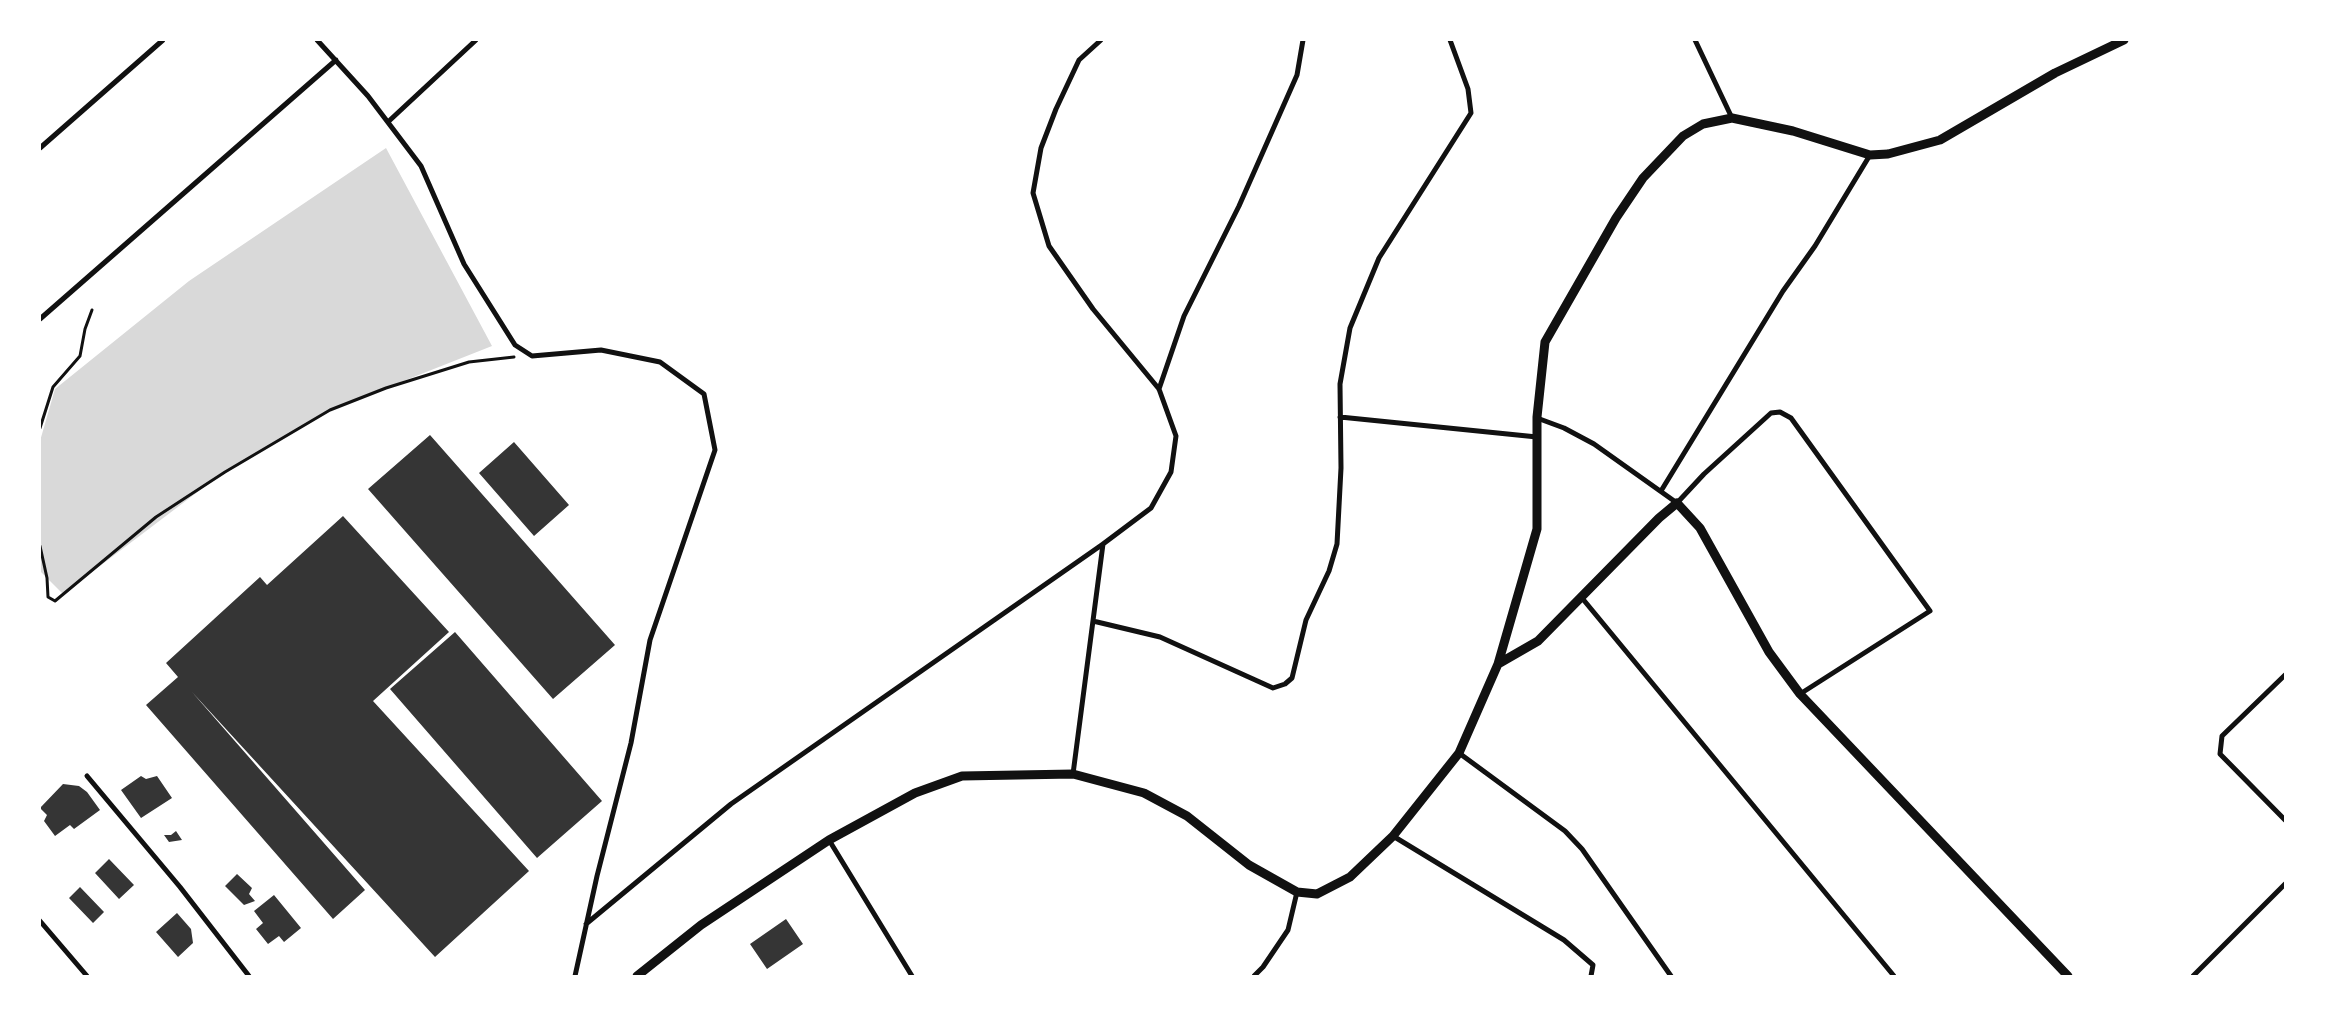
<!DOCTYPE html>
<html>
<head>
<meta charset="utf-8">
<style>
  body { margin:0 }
  #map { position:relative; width:2325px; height:1016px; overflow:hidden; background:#fff; font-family:Karla,sans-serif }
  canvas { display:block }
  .frame { position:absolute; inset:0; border:41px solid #fff; pointer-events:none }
</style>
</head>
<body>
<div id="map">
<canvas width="2325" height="1016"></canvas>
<div class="frame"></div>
</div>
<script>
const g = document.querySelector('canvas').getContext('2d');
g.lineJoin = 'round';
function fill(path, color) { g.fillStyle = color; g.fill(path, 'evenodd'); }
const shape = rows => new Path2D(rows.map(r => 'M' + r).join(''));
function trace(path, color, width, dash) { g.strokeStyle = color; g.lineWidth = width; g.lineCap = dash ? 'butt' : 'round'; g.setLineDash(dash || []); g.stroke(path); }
fill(shape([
  [386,148,492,346,330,410,216,478,63,594,40,571,40,441,55,389,189,281]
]), '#d9d9d9');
fill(shape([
  [430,435,615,645,553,699,368,489],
  [514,442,569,505,534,536,479,473],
  [343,516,449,632,373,701,529,871,435,957,192,692,365,890,333,919,146,705,178,677,166,663,260,577,267,585],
  [455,632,602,801,537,858,390,689],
  [141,776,146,779,157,776,172,798,141,818,121,790],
  [63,784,79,786,87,792,100,810,74,829,70,825,55,836,44,821,47,815,40,808],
  [176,831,182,840,169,842,164,835,171,835],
  [109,859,134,885,119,899,95,873],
  [237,874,252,888,249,894,255,901,244,905,225,886],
  [80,887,104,912,93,923,69,898],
  [274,895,301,928,284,942,279,936,268,944,256,929,263,923,254,911],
  [177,913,191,929,193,943,178,957,156,932],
  [786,919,803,944,767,969,750,944]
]), '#353535');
trace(shape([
  [40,428,53,387,80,356,85,329,92,310],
  [40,546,47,578,48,597,55,601,156,517,225,472,330,410,386,388,469,362,514,357]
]), '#111', 3);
trace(shape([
  [317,40,368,96,421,166,464,264,515,345,532,356,601,350,660,362,704,394,715,450,650,640,631,743,597,876,575,976],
  [1101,40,1079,60,1056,109,1041,148,1033,193,1049,246,1093,309,1159,389,1176,436,1171,472,1151,508,1103,544],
  [1695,40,1732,118],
  [389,121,476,40],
  [40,148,163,40],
  [40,319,336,60],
  [1159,389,1184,316,1239,206,1297,75,1303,40],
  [1340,417,1537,437],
  [1537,418,1564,428,1594,444,1677,503,1704,474,1771,413,1780,412,1791,418,1930,611,1800,694],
  [1661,491,1783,291,1815,246,1870,155],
  [1582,598,1894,976],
  [1093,621,1160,637,1273,688,1285,684,1292,678,1306,620,1329,571,1337,544,1341,468,1340,384,1350,328,1379,258,1471,113,1468,89,1450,40],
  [2285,675,2222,736,2220,754,2285,820],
  [1459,753,1565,831,1582,849,1671,976],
  [87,776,180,887,249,976],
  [1393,836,1564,940,1593,965,1591,976],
  [829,840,912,976],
  [40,921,87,976],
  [586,924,731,804,1103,544,1073,774],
  [1254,976,1263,967,1288,930,1297,892],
  [2193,976,2285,884]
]), '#111', 5);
trace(shape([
  [1498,664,1538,641,1659,518,1677,503,1700,528,1769,652,1800,694,2068,976],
  [637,976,701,925,829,840,915,793,962,776,1073,774,1144,793,1187,816,1249,865,1297,892,1317,894,1350,877,1393,836,1459,753,1498,664,1537,529,1537,417,1545,342,1616,218,1643,178,1683,136,1703,124,1732,118,1793,131,1870,155,1888,154,1940,140,2055,73,2124,40]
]), '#111', 9);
</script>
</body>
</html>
